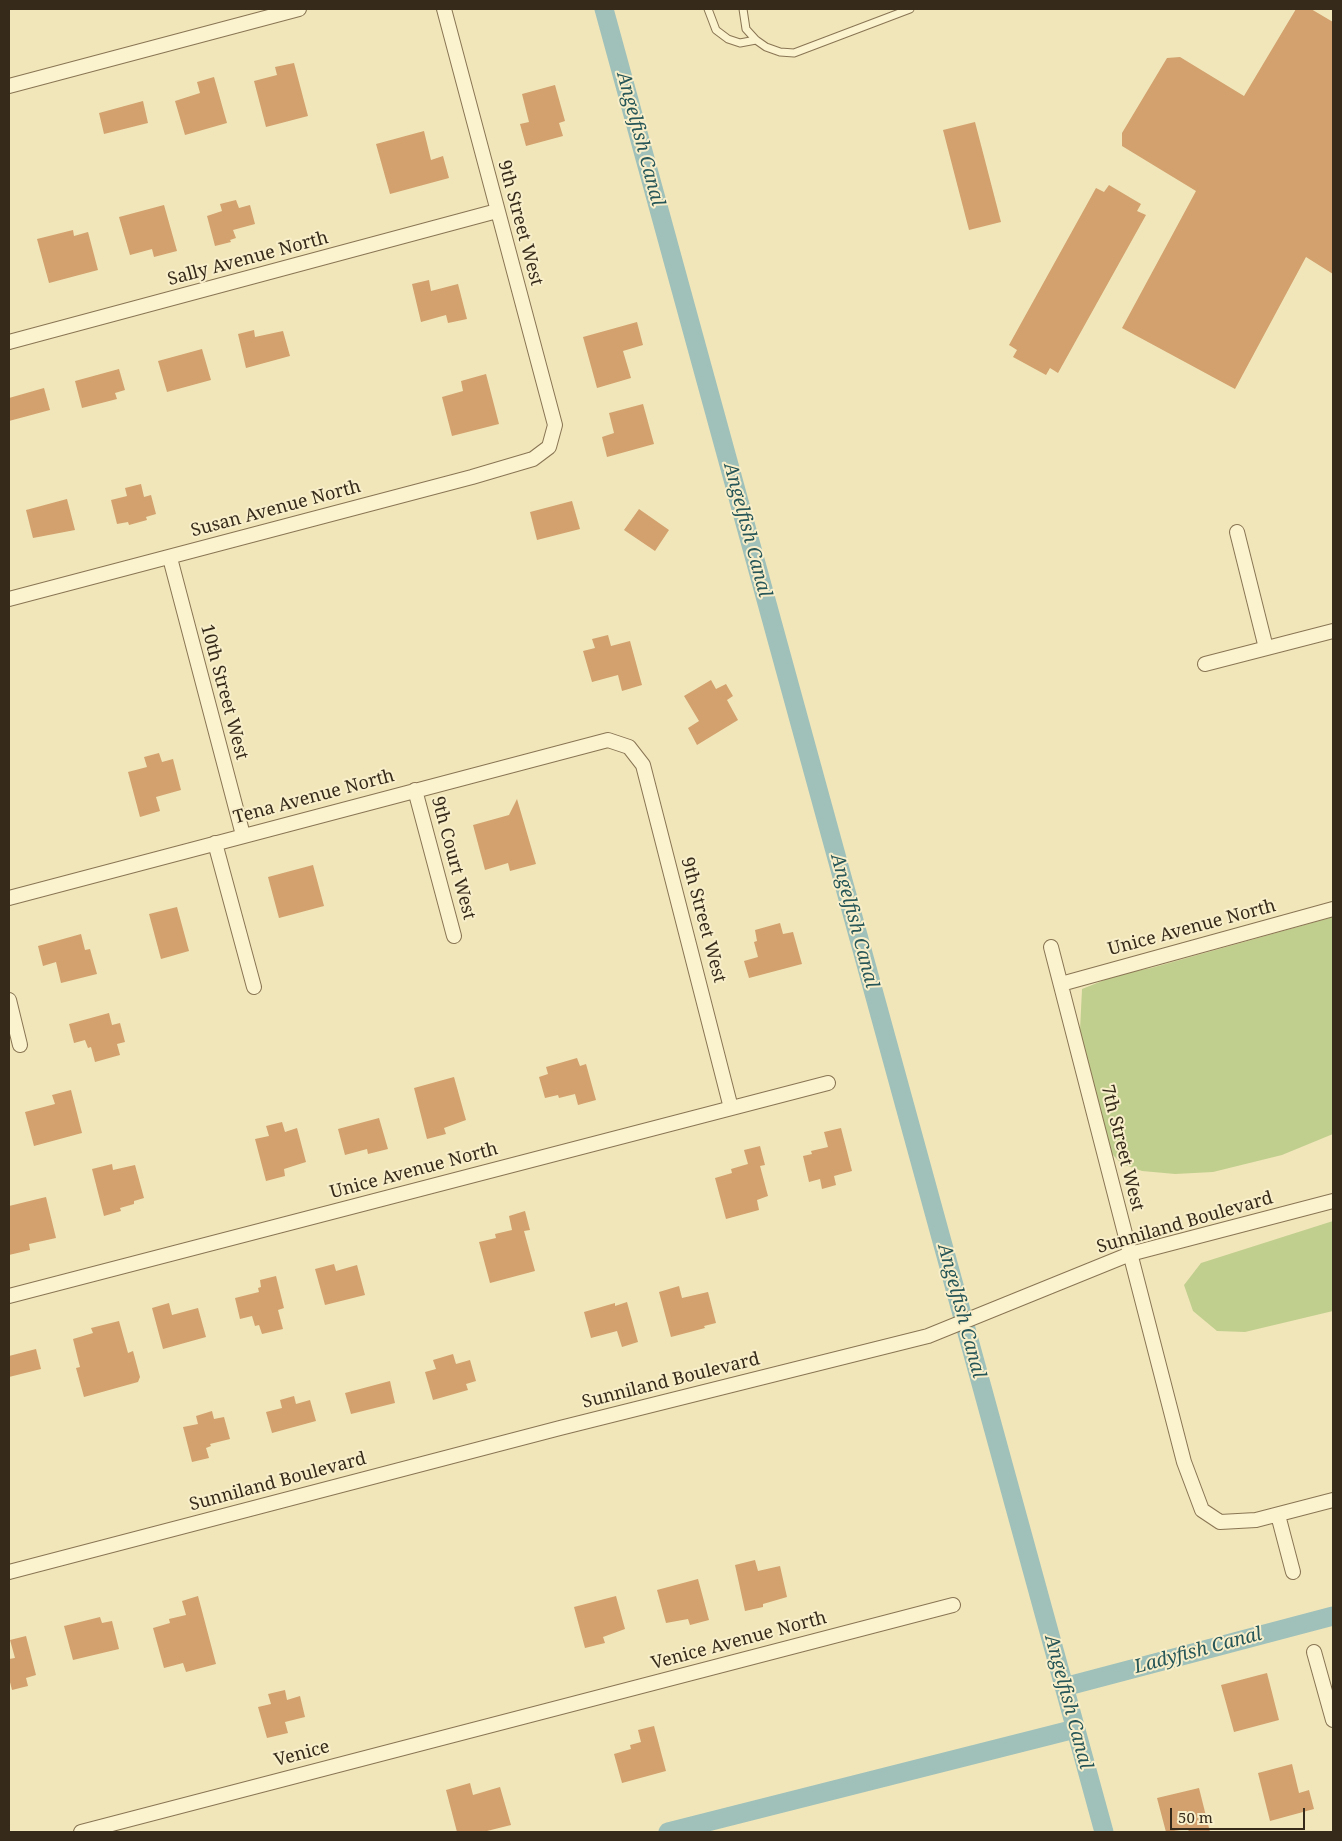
<!DOCTYPE html>
<html>
<head>
<meta charset="utf-8">
<style>
  body { margin:0 }
  #map { position:relative; width:1342px; height:1841px; overflow:hidden; background:#f1e6ba; font-family:"Noto Serif",serif }
  canvas { display:block }
  .frame { position:absolute; inset:0; border:10px solid #362a1a; pointer-events:none }
  .scale { position:absolute; left:1170px; top:1808px; width:135px; height:22px; box-sizing:border-box; border:2px solid #362a1a; border-top:0; padding-left:6px; font-size:15px; line-height:18px; white-space:nowrap; color:#362a1a; -webkit-text-stroke:4px #f8efca; paint-order:stroke }
</style>
</head>
<body>
<div id="map">
<canvas width="1342" height="1841"></canvas>
<div class="frame"></div>
<div class="scale">50 m</div>
</div>
<script>
const g = document.querySelector('canvas').getContext('2d');
g.lineJoin = 'round';
function fill(path, color) { g.fillStyle = color; g.fill(path, 'evenodd'); }
const shape = rows => new Path2D(rows.map(r => 'M' + r).join(''));
function trace(path, color, width, dash) { g.strokeStyle = color; g.lineWidth = width; g.lineCap = dash ? 'butt' : 'round'; g.setLineDash(dash || []); g.stroke(path); }
function drawText(font, color, halo, rows, align = 'center') {
  g.font = font + ' "Noto Serif",serif'; g.lineWidth = 4; g.setLineDash([]); g.textBaseline = 'middle'; g.strokeStyle = halo; g.fillStyle = color; for (const [text, x, y, turn = 0] of rows) {
    g.save(); g.translate(x, y); g.rotate((+turn || 0) * Math.PI / 180); g.textAlign = isNaN(turn) ? turn : align; if (halo) g.strokeText(text, 0, 0); g.fillText(text, 0, 0); g.restore();
  }
}
fill(shape([
  [1333,917,1333,1134,1282,1155,1213,1172,1175,1174,1142,1171,1122,1164,1108,1150,1079,1051,1082,989,1117,975,1151,968],
  [1333,1221,1333,1311,1245,1332,1217,1331,1193,1311,1184,1285,1201,1263]
]), '#c1cf8e');
trace(shape([
  [604,9,1104,1832],
  [1064,1687,1333,1616],
  [668,1832,1075,1729]
]), '#9fc1ba', 19);
fill(shape([
  [1296,9,1311,9,1333,22,1333,274,1306,257,1235,389,1122,328,1196,191,1122,146,1122,133,1167,58,1180,57,1244,96],
  [294,63,308,116,266,127,254,81,277,75,275,67],
  [214,77,227,123,185,135,175,101,200,93,197,82],
  [555,85,565,121,559,123,563,136,526,146,520,124,529,122,522,94],
  [143,101,148,123,104,134,99,113],
  [975,122,1001,222,969,230,943,130],
  [424,131,431,160,443,156,449,178,390,194,376,144],
  [1109,185,1141,204,1137,211,1146,215,1058,373,1050,368,1046,375,1013,357,1017,350,1009,345,1096,188,1104,192],
  [236,200,239,208,250,205,255,224,233,230,236,238,230,240,231,242,215,246,207,216,222,211,220,204],
  [164,205,177,251,154,257,152,249,130,255,119,217],
  [73,230,74,236,88,232,98,270,49,283,37,239],
  [429,280,431,291,458,284,467,319,448,323,446,315,421,322,412,284],
  [637,322,643,345,623,351,631,378,597,388,583,337],
  [254,330,255,337,283,331,290,356,246,368,238,334],
  [202,349,211,380,167,392,158,361],
  [119,369,125,390,115,393,117,399,82,408,75,381],
  [486,374,499,424,452,436,442,397,463,391,461,381],
  [44,388,50,410,9,421,9,398],
  [643,404,654,444,607,457,602,437,614,433,609,413],
  [141,484,144,497,151,495,156,514,146,517,147,520,129,525,128,522,117,524,111,500,127,496,125,488],
  [67,499,75,530,33,538,26,510],
  [572,501,580,529,537,540,530,512],
  [639,509,669,530,655,551,624,530],
  [608,635,611,646,630,641,642,685,622,691,618,675,592,682,583,651,595,648,592,639],
  [711,680,716,689,726,684,733,696,727,700,738,720,697,745,688,728,699,721,684,696],
  [159,753,162,762,173,759,181,790,156,797,160,811,140,817,128,772,147,767,144,757],
  [517,799,536,864,510,871,508,863,485,870,473,825,509,815],
  [313,865,324,906,279,918,268,877],
  [177,907,189,951,161,959,149,914],
  [780,923,783,934,793,932,802,964,749,978,744,961,758,957,754,942,757,941,755,930],
  [81,934,85,950,90,949,97,974,61,983,56,962,43,966,38,946],
  [109,1013,112,1025,120,1023,125,1042,117,1044,120,1055,95,1062,91,1047,88,1048,85,1040,74,1043,69,1024],
  [577,1058,580,1066,586,1064,596,1100,578,1105,575,1094,559,1098,558,1095,545,1098,539,1077,548,1074,546,1067],
  [454,1077,466,1120,444,1128,446,1134,427,1139,414,1088],
  [71,1090,82,1133,34,1146,25,1112,55,1104,52,1095],
  [379,1118,388,1149,368,1154,367,1149,345,1155,338,1129],
  [282,1122,285,1132,297,1128,306,1162,284,1169,285,1176,266,1181,255,1139,269,1136,266,1126],
  [841,1128,852,1171,834,1176,836,1185,822,1189,820,1179,809,1182,803,1156,812,1154,811,1151,828,1147,824,1132],
  [760,1146,765,1165,760,1166,768,1196,757,1200,759,1210,726,1219,715,1178,732,1173,731,1169,748,1164,744,1150],
  [112,1164,113,1170,135,1165,144,1198,134,1201,134,1204,120,1208,121,1211,104,1216,92,1169],
  [46,1197,56,1238,29,1244,30,1250,9,1255,9,1206],
  [525,1211,530,1230,524,1231,535,1271,490,1283,479,1242,496,1238,495,1234,512,1230,509,1216],
  [334,1264,336,1271,357,1265,365,1295,325,1305,315,1269],
  [276,1276,284,1308,278,1310,283,1329,262,1334,259,1325,255,1326,252,1316,240,1319,235,1298,259,1292,258,1288,261,1287,260,1280],
  [679,1286,682,1298,708,1292,716,1323,704,1326,705,1328,671,1337,659,1292],
  [627,1302,638,1342,622,1347,617,1331,591,1338,584,1312,615,1303,615,1306],
  [169,1303,172,1315,198,1308,206,1337,163,1349,152,1308],
  [119,1321,128,1353,133,1351,140,1377,138,1382,84,1397,76,1368,80,1367,73,1339,93,1333,91,1328],
  [36,1349,41,1369,9,1377,9,1356],
  [453,1354,456,1364,470,1360,476,1381,466,1384,468,1390,433,1400,425,1372,436,1369,433,1360],
  [390,1381,395,1403,351,1414,345,1393],
  [294,1396,296,1404,310,1400,316,1421,272,1433,266,1412,282,1408,280,1400],
  [212,1411,214,1419,224,1417,230,1439,210,1444,211,1446,206,1448,209,1458,192,1462,183,1427,198,1424,196,1416],
  [755,1560,758,1571,780,1566,787,1597,763,1604,763,1607,745,1611,735,1565],
  [698,1579,709,1620,690,1625,688,1619,666,1623,657,1590],
  [198,1596,216,1664,186,1672,183,1663,164,1668,153,1628,170,1623,169,1619,186,1615,182,1601],
  [616,1596,625,1629,603,1637,605,1643,585,1648,574,1607],
  [100,1617,102,1623,112,1621,119,1649,73,1660,64,1626],
  [26,1636,36,1675,26,1678,28,1686,12,1690,9,1678,9,1659,15,1658,10,1640],
  [1267,1673,1279,1720,1234,1732,1221,1685],
  [285,1690,287,1700,300,1696,305,1717,285,1722,288,1733,267,1738,258,1707,271,1704,268,1694],
  [654,1726,666,1771,622,1783,614,1754,631,1749,630,1745,641,1742,638,1730],
  [1292,1764,1299,1793,1309,1790,1314,1809,1270,1821,1258,1773],
  [470,1783,473,1795,500,1787,511,1825,483,1832,457,1832,446,1790],
  [1199,1788,1210,1832,1189,1832,1188,1829,1166,1832,1157,1798]
]), '#d2a16d');
const lane = shape([
  [708,9,716,30,728,39,740,43,756,40],
  [743,9,746,29,756,40,766,47,780,52,794,53,910,9]
]);
const street = shape([
  [9,86,299,9],
  [9,342,497,211],
  [1237,532,1266,648],
  [170,558,243,835],
  [9,599,472,477,533,459,549,447,555,425,444,9],
  [1205,664,1333,631],
  [415,790,454,936],
  [215,843,254,987],
  [9,898,608,740,629,747,643,765,731,1108],
  [1051,947,1184,1462,1202,1510,1220,1522,1256,1520,1333,1500],
  [1061,984,1333,909],
  [9,1000,20,1045],
  [9,1296,828,1083],
  [1278,1515,1293,1572],
  [9,1572,560,1428,928,1336,1130,1254,1333,1201],
  [1314,1652,1333,1720],
  [81,1832,953,1605]
]);
trace(lane, '#897553', 9);
trace(street, '#897553', 16);
trace(lane, '#fbf2ce', 7);
trace(street, '#fbf2ce', 14);
drawText('18px', '#362a1a', '#f8efca', [
  ["9th Street West",520,223,75],
  ["Sally Avenue North",248,259,-15],
  ["Susan Avenue North",276,509,-15],
  ["10th Street West",224,692,75],
  ["Tena Avenue North",314,797,-15],
  ["9th Court West",453,858,75],
  ["9th Street West",703,920,75],
  ["Unice Avenue North",1192,928,-15],
  ["7th Street West",1122,1148,76],
  ["Unice Avenue North",414,1171,-15],
  ["Sunniland Boulevard",1185,1223,-16],
  ["Sunniland Boulevard",671,1381,-14],
  ["Sunniland Boulevard",278,1482,-15],
  ["Venice Avenue North",739,1641,-15],
  ["Venice",302,1754,-15]
]);
drawText('italic 19px', '#275658', '#f8efca', [
  ["Angelfish Canal",640,139,75],
  ["Angelfish Canal",747,530,75],
  ["Angelfish Canal",854,921,75],
  ["Angelfish Canal",961,1311,75],
  ["Ladyfish Canal",1198,1651,-15],
  ["Angelfish Canal",1068,1702,75]
]);
</script>
</body>
</html>
